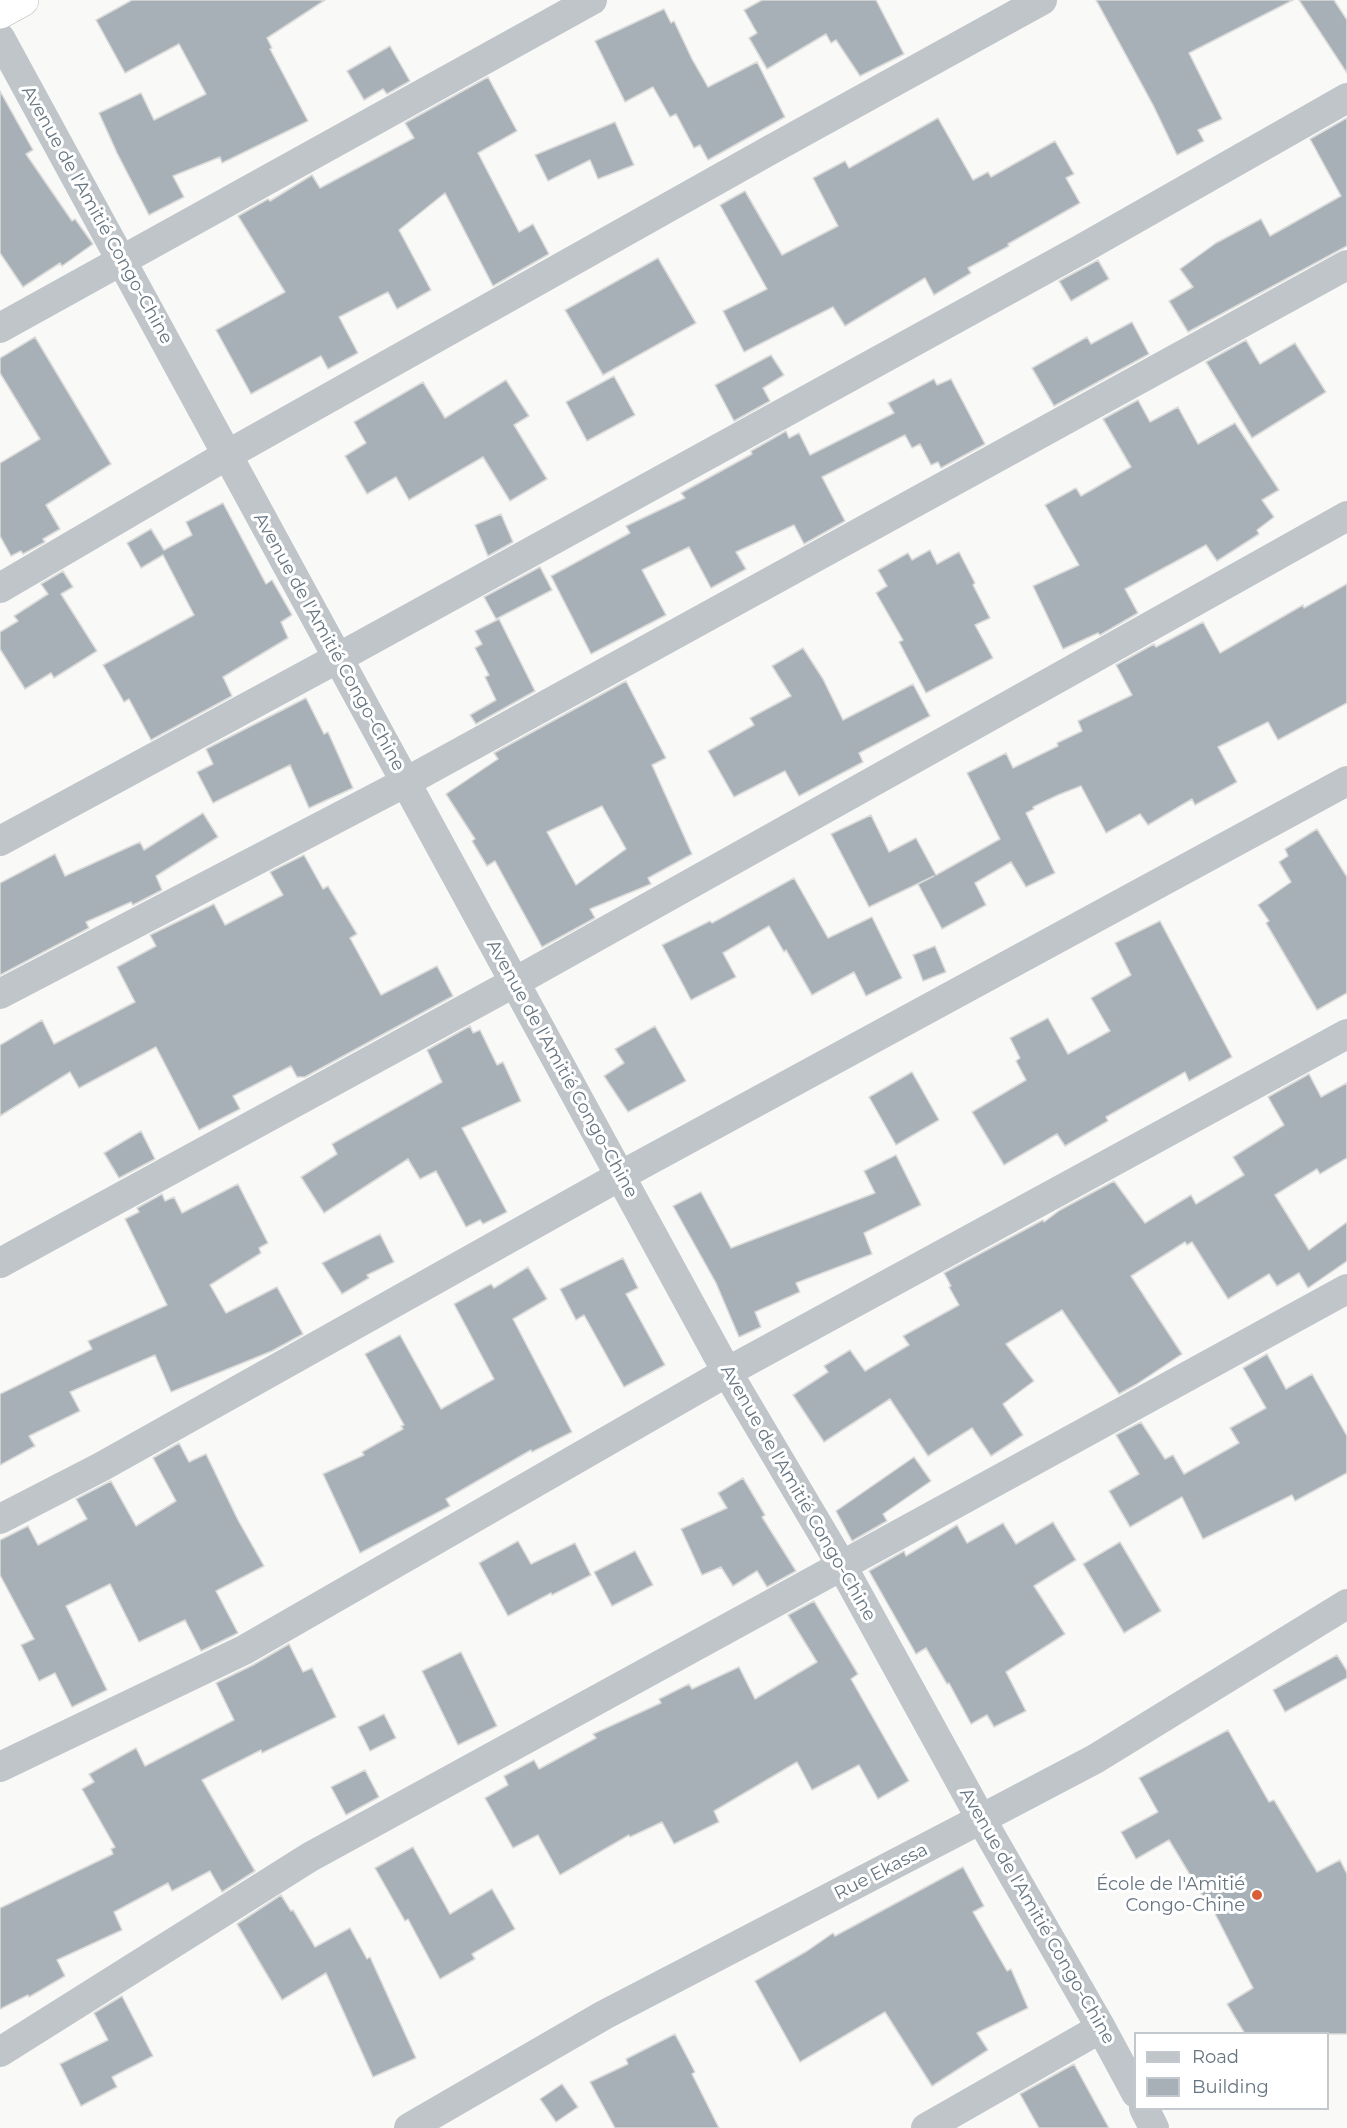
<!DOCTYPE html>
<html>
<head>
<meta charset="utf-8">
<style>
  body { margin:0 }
  #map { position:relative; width:1347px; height:2128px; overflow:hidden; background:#f9f9f8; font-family:Montserrat,sans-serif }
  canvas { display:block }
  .legend { position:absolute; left:1134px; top:2032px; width:195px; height:78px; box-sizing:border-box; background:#fff; border:2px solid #c2c8cd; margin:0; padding:8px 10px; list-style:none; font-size:18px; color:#667581 }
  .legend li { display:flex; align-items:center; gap:12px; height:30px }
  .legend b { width:30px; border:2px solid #c2c8cd }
</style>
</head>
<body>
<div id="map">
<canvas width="1347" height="2128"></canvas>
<ul class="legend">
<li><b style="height:8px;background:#c0c5c9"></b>Road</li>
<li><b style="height:16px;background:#a8b0b7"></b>Building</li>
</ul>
</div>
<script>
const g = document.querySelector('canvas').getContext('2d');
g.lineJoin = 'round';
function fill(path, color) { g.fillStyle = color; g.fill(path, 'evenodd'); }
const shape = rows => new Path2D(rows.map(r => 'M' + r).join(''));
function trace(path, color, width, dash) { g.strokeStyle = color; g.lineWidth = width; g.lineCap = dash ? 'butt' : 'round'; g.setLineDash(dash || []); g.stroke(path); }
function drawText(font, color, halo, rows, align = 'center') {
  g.font = font + ' Montserrat,sans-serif'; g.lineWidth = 6; g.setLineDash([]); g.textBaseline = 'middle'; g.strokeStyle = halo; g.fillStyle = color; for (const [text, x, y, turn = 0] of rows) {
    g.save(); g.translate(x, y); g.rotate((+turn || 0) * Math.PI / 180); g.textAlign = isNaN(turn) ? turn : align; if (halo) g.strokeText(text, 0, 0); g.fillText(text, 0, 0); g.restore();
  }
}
const building = shape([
  [132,0,325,0,267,38,272,48,270,49,308,121,222,163,220,157,173,176,184,197,149,215,117,153,99,113,141,93,154,120,206,94,179,44,125,73,96,20,132,0],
  [762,0,876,0,904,54,860,76,836,40,831,43,826,34,767,69,749,38,757,33,744,10,762,0],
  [1096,0,1293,0,1189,53,1222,119,1198,130,1204,141,1177,155,1153,105,1096,0],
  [1299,0,1334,0,1347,20,1347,73,1299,0],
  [664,9,671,23,674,21,692,59,708,87,757,62,785,117,708,160,700,145,694,148,676,114,670,117,653,87,625,102,595,41,664,9],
  [390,46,410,81,387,94,383,89,364,100,347,71,390,46],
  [488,77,517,131,478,153,519,232,533,224,549,254,493,286,445,193,399,230,431,290,397,309,388,292,339,317,358,353,328,369,321,356,251,394,216,330,285,292,238,216,268,199,270,201,312,175,320,188,414,138,405,123,488,77],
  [0,91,33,150,26,154,72,221,75,219,93,244,62,266,60,263,23,287,0,253,0,91],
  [938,118,973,180,988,172,991,177,1055,141,1074,174,1066,178,1080,203,1008,244,1009,246,968,268,971,273,934,295,925,278,845,326,833,307,744,352,723,311,767,289,720,205,745,191,782,255,838,226,813,178,845,161,849,168,938,118],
  [1347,118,1347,246,1188,332,1169,301,1193,287,1180,269,1216,243,1261,219,1270,236,1341,196,1310,139,1347,118],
  [615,122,634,165,598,179,590,160,548,181,535,155,615,122],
  [658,258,696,323,603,375,565,310,658,258],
  [1098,260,1109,279,1071,301,1059,281,1098,260],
  [1132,322,1149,354,1054,406,1032,368,1087,337,1091,344,1132,322],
  [35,337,111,464,46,505,60,529,43,539,45,542,23,554,21,551,11,556,0,536,0,463,40,439,0,373,0,358,35,337],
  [1246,340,1260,364,1295,343,1326,392,1252,438,1206,362,1246,340],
  [771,355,784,375,763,388,770,401,734,421,715,385,771,355],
  [614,376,635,415,587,441,566,402,614,376],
  [934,379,937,385,951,379,985,444,941,468,938,462,931,465,920,444,912,448,905,435,822,477,845,521,804,544,794,525,736,552,746,569,711,588,689,547,642,570,666,615,591,654,551,576,630,533,626,526,685,498,681,493,752,454,751,451,786,431,789,438,799,433,810,455,894,413,888,403,934,379],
  [506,380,529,416,514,425,547,479,510,501,483,457,409,500,396,477,367,494,345,456,366,443,354,422,423,382,445,418,506,380],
  [1138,400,1150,422,1178,407,1198,444,1235,423,1279,490,1262,500,1274,517,1257,530,1259,534,1217,561,1206,545,1125,589,1138,613,1100,635,1098,633,1063,649,1033,586,1079,565,1045,505,1076,488,1081,496,1131,467,1103,419,1138,400],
  [223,503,266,584,272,580,292,615,281,622,288,638,223,677,232,696,151,740,129,699,124,702,103,665,194,615,163,555,141,568,127,543,151,529,164,550,192,535,186,522,223,503],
  [501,514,513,542,488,556,475,525,501,514],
  [930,550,937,564,959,552,975,583,973,585,990,618,975,625,993,658,926,693,899,642,903,640,876,593,887,586,878,570,908,553,912,560,930,550],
  [540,567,552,590,496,619,484,597,540,567],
  [63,571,73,587,61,594,97,651,54,678,51,673,25,689,0,649,0,632,18,621,14,616,48,594,41,584,63,571],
  [1347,584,1347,703,1278,740,1268,722,1218,747,1237,782,1195,805,1192,799,1148,825,1140,814,1106,833,1081,786,1058,795,1033,807,1034,809,1026,813,1055,873,1026,887,1011,862,975,883,986,905,942,929,918,884,934,876,869,907,831,834,871,815,889,852,916,838,936,875,1000,839,967,773,1006,753,1013,768,1058,746,1057,743,1082,731,1078,721,1132,695,1116,665,1154,644,1156,647,1203,622,1220,653,1303,605,1304,608,1347,584],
  [499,619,535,691,476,724,470,715,496,700,485,677,489,675,475,648,482,644,475,631,499,619],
  [803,648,823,679,843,720,913,684,930,716,859,753,863,762,799,796,785,771,734,797,708,751,754,725,750,718,791,696,772,666,803,648],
  [626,681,666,758,652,765,692,854,648,878,651,884,590,909,595,918,542,947,495,861,487,866,472,841,475,839,446,794,498,759,494,753,626,681],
  [602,806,626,849,576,885,547,832,602,806],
  [306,698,324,734,328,732,353,788,309,808,290,765,213,803,197,772,213,764,206,749,306,698],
  [203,813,218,837,156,876,162,890,133,905,131,902,86,922,89,928,0,975,0,883,55,854,65,876,140,842,144,850,203,813],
  [1317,829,1347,877,1347,993,1317,1010,1266,923,1269,921,1258,905,1291,882,1279,862,1288,856,1285,849,1317,829],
  [304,855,323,889,328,886,357,934,350,938,381,995,437,966,453,996,305,1077,297,1077,291,1066,233,1096,240,1109,199,1130,156,1047,79,1088,70,1072,0,1116,0,1045,42,1020,54,1044,135,1002,117,967,156,946,150,935,214,904,225,925,283,895,270,872,304,855],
  [794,878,828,938,872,917,902,978,866,996,854,972,812,995,786,950,784,952,769,926,723,953,736,977,691,1000,662,945,710,921,712,923,794,878],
  [1160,921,1232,1057,1189,1081,1185,1072,1106,1117,1108,1121,1065,1146,1057,1134,1004,1165,972,1112,1026,1080,1016,1061,1020,1058,1010,1038,1048,1018,1068,1054,1110,1031,1091,998,1131,975,1115,943,1160,921],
  [935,946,946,972,923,981,913,955,935,946],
  [470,1026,473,1033,480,1030,497,1065,503,1062,521,1101,462,1128,507,1212,483,1224,480,1220,466,1227,436,1171,420,1179,408,1159,324,1213,301,1177,337,1154,332,1144,442,1082,427,1050,470,1026],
  [655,1026,686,1081,628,1112,604,1076,624,1063,615,1049,655,1026],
  [912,1072,939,1120,896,1145,869,1097,912,1072],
  [1309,1074,1321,1097,1347,1083,1347,1158,1320,1174,1317,1169,1275,1195,1309,1250,1347,1222,1347,1261,1308,1288,1299,1273,1277,1286,1269,1274,1228,1299,1192,1242,1187,1245,1185,1242,1131,1276,1182,1354,1137,1384,1119,1394,1062,1310,1006,1344,1034,1381,1003,1404,1023,1435,991,1456,972,1428,928,1456,890,1399,824,1442,793,1395,828,1372,824,1366,850,1350,865,1371,909,1345,903,1336,959,1305,949,1287,951,1286,944,1273,1043,1220,1044,1222,1060,1210,1114,1181,1145,1223,1191,1195,1196,1204,1244,1175,1233,1157,1284,1125,1268,1097,1309,1074],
  [141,1131,155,1159,119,1178,104,1153,141,1131],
  [896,1155,921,1205,864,1233,872,1254,796,1283,800,1292,755,1312,761,1327,739,1337,716,1283,673,1206,701,1192,731,1248,875,1193,864,1171,896,1155],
  [238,1184,268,1243,259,1248,261,1253,210,1285,226,1313,277,1287,303,1334,272,1351,171,1392,155,1355,70,1392,80,1411,29,1436,35,1446,0,1465,0,1394,92,1349,88,1341,167,1305,125,1219,139,1212,137,1208,162,1194,165,1201,174,1197,182,1213,238,1184],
  [380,1234,394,1262,367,1275,369,1278,342,1294,322,1263,380,1234],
  [623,1258,638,1288,626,1294,665,1365,624,1387,584,1315,576,1320,560,1289,623,1258],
  [528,1267,547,1299,513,1319,572,1432,532,1452,531,1450,446,1499,450,1506,360,1553,323,1474,364,1455,362,1452,403,1429,401,1426,404,1425,365,1354,400,1335,441,1409,494,1379,454,1304,491,1284,494,1288,528,1267],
  [1267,1354,1286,1389,1312,1374,1347,1436,1347,1473,1295,1501,1292,1495,1203,1539,1182,1497,1130,1527,1109,1491,1139,1474,1116,1435,1141,1422,1165,1459,1173,1455,1184,1474,1239,1443,1230,1428,1266,1408,1243,1368,1267,1354],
  [179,1443,189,1462,206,1454,238,1520,264,1566,216,1591,238,1633,201,1651,185,1620,139,1642,110,1584,66,1606,107,1690,72,1707,55,1673,39,1681,21,1645,34,1639,0,1575,0,1540,28,1526,38,1545,87,1519,76,1499,111,1481,136,1526,176,1501,153,1458,179,1443],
  [914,1457,931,1481,883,1514,887,1521,852,1541,836,1511,914,1457],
  [743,1478,765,1515,762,1517,796,1571,767,1587,757,1571,733,1586,721,1567,702,1575,681,1529,727,1508,718,1493,743,1478],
  [1053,1522,1076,1560,1034,1586,1065,1634,1006,1672,1026,1711,994,1727,987,1715,971,1724,949,1683,947,1684,926,1648,916,1654,869,1571,904,1551,906,1556,957,1525,967,1543,1003,1523,1016,1544,1053,1522],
  [518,1541,531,1564,575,1543,591,1575,552,1595,551,1593,508,1616,479,1563,518,1541],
  [1120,1542,1161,1611,1124,1633,1083,1564,1120,1542],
  [635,1551,653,1585,612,1606,594,1572,635,1551],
  [814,1601,858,1674,851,1679,909,1781,878,1799,859,1765,812,1790,797,1762,714,1811,719,1822,674,1844,662,1822,630,1837,629,1835,560,1875,538,1835,513,1848,485,1798,508,1785,504,1776,534,1760,539,1769,596,1738,593,1734,661,1703,659,1699,689,1684,692,1689,739,1667,755,1699,817,1662,788,1615,814,1601],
  [289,1644,303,1672,312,1668,336,1717,262,1753,261,1750,202,1780,255,1871,222,1892,210,1871,172,1891,168,1883,114,1912,122,1930,57,1960,65,1976,29,1997,28,1995,0,2009,0,1908,113,1854,111,1849,115,1847,82,1789,94,1782,89,1774,136,1748,145,1766,234,1720,216,1683,253,1665,289,1644],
  [461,1652,497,1726,458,1745,422,1671,461,1652],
  [1337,1655,1347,1671,1347,1678,1285,1712,1273,1690,1337,1655],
  [384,1714,396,1738,370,1751,358,1727,384,1714],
  [1228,1730,1269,1802,1274,1800,1317,1872,1340,1860,1347,1874,1347,2034,1245,2034,1227,2004,1253,1988,1209,1902,1207,1903,1169,1840,1136,1859,1121,1832,1158,1812,1139,1778,1228,1730],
  [365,1770,379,1797,346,1815,331,1787,365,1770],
  [413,1847,450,1914,492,1889,515,1929,472,1954,475,1959,440,1979,408,1919,405,1921,375,1868,413,1847],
  [963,1867,984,1906,973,1912,1007,1971,1011,1969,1028,2008,977,2033,988,2050,932,2086,885,2012,800,2062,755,1981,807,1951,833,1933,835,1936,963,1867],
  [281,1895,291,1911,293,1910,315,1947,350,1928,367,1959,370,1957,416,2058,373,2077,326,1973,282,2000,237,1924,281,1895],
  [122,1996,153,2056,112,2077,117,2087,81,2106,60,2064,108,2040,94,2013,122,1996],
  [675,2034,695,2072,692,2074,719,2128,615,2128,590,2082,628,2064,626,2059,675,2034],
  [1074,2064,1109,2128,1039,2128,1020,2094,1074,2064],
  [562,2084,578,2107,556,2122,540,2099,562,2084]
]);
fill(building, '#a8b0b7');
trace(building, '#dbdbda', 1.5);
const highway = shape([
  [0,12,22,0]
]);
trace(highway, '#b4b8bc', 34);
trace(shape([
  [0,38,727,1372,842,1566,981,1819,1101,2028,1136,2093],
  [0,328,592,0],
  [0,588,227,455,772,149,1042,0],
  [0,841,338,658,1080,250,1347,98],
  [0,994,406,782,1347,265],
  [0,1263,515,982,1347,516],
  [0,1519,101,1467,620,1176,1347,781],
  [0,1767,244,1650,727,1372,1347,1034],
  [0,2052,310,1857,1347,1289],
  [1144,2108,1154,2128],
  [409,2128,604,2015,981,1819,1095,1759,1347,1604],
  [926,2128,1101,2028]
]), '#c0c5c9', 30);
trace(highway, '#fff', 33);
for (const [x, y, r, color] of [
  [1257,1895,6,"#d95e38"]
]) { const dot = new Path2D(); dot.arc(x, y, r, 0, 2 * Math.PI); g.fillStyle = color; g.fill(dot); trace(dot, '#fff', 2); }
drawText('18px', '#667581', '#fff', [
  ["Avenue de l'Amitié Congo-Chine",97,215,61],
  ["Avenue de l'Amitié Congo-Chine",329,642,61],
  ["Avenue de l'Amitié Congo-Chine",562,1069,61],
  ["Avenue de l'Amitié Congo-Chine",798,1493,60],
  ["Rue Ekassa",881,1872,-27],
  ["Avenue de l'Amitié Congo-Chine",1037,1916,60]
]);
drawText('18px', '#667581', '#fff', [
  ["École de l'Amitié",1245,1885],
  ["Congo-Chine",1245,1906]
], 'right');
</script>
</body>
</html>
